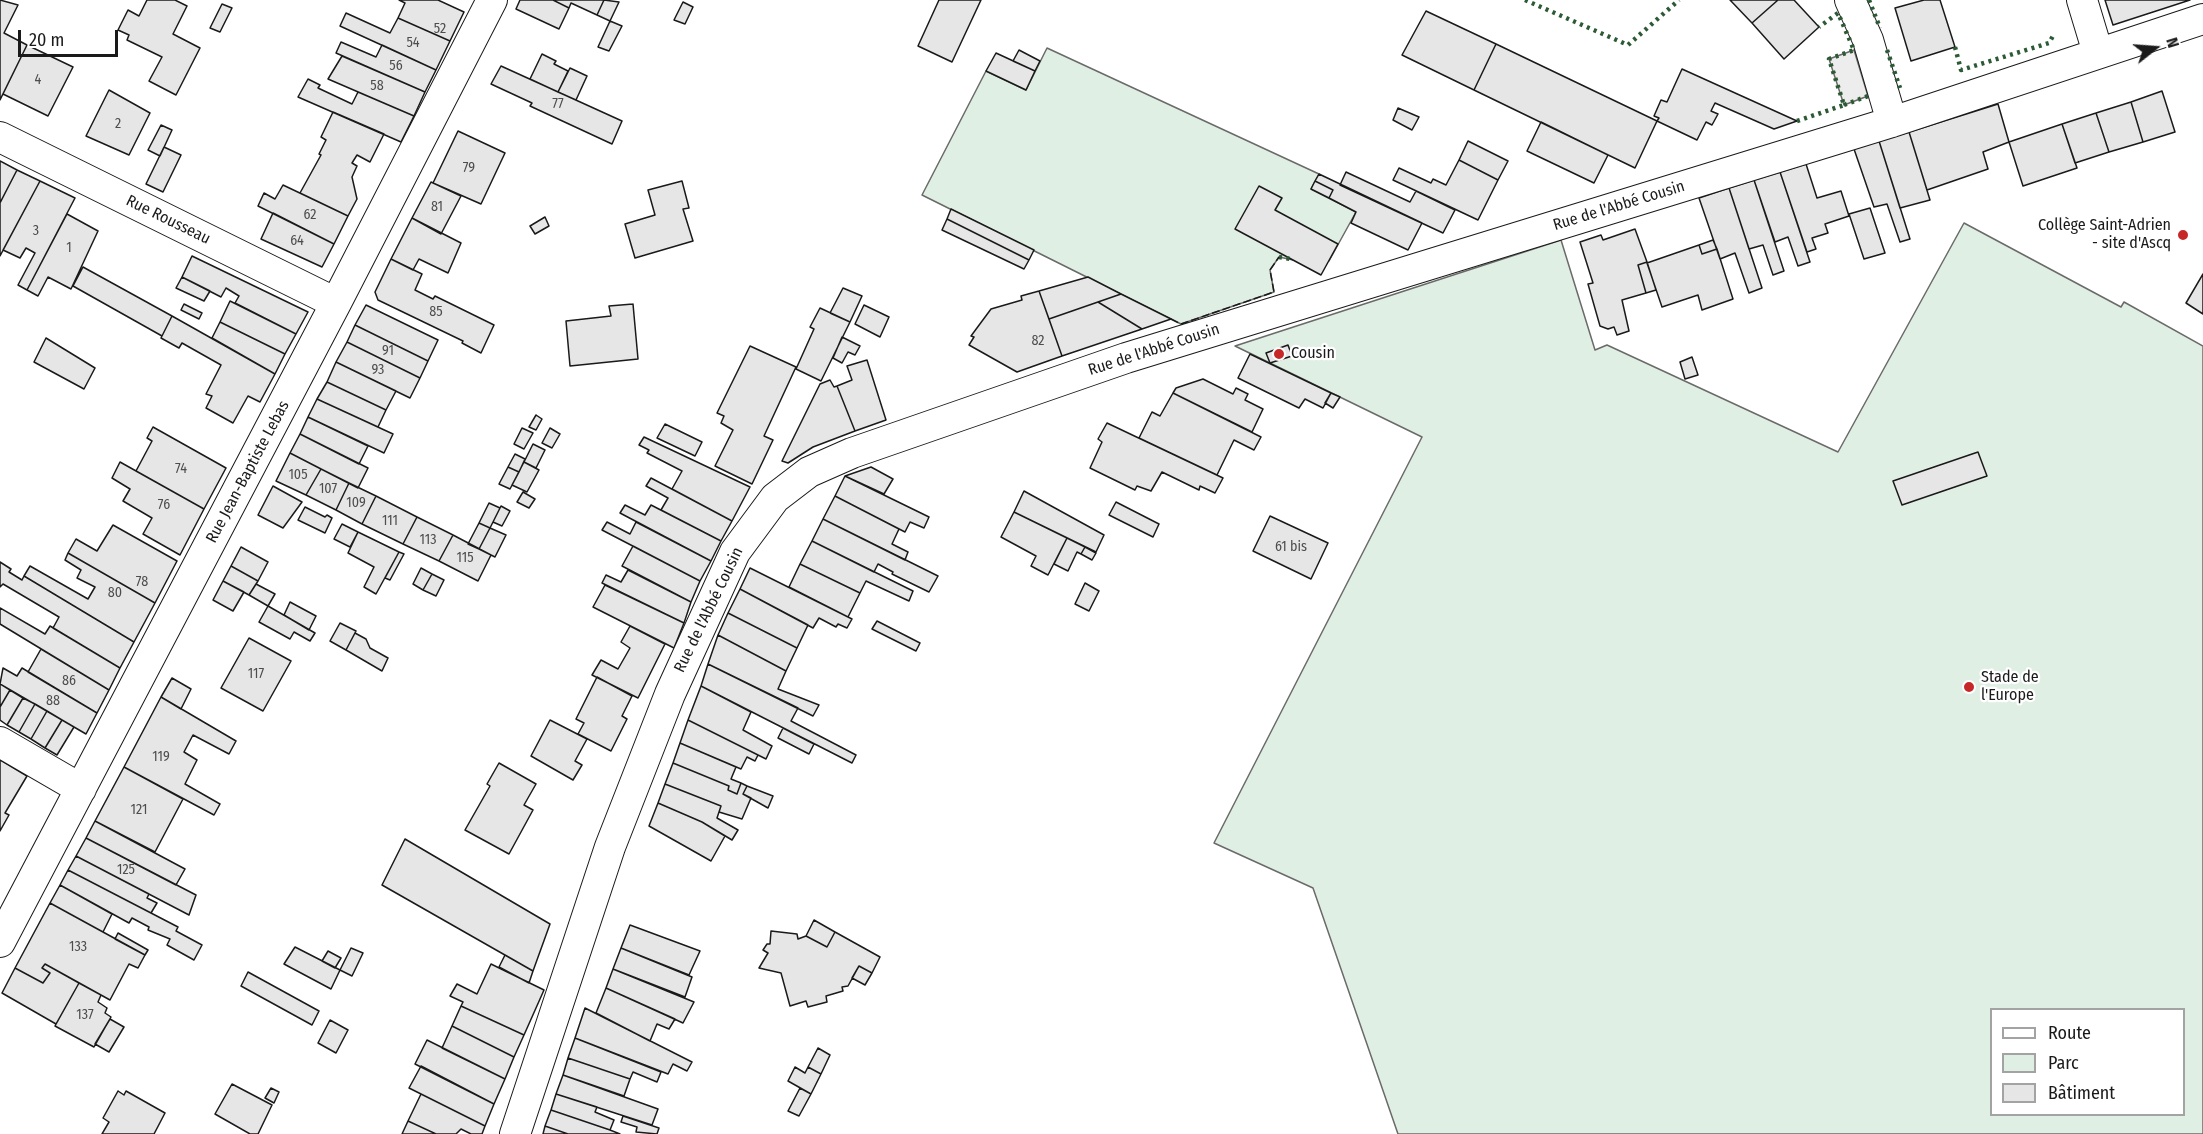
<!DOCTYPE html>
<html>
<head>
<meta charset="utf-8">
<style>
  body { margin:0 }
  #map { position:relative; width:2203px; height:1134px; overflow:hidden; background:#fff; font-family:"Fira Sans Condensed",sans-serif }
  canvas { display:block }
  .legend { position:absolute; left:1990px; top:1008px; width:195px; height:108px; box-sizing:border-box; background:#fff; border:2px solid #a3a3a3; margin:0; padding:8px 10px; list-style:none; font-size:18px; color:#1a1a1a }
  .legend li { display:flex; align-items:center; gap:12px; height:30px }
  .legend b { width:30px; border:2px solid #a3a3a3 }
  .north { position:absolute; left:2125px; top:18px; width:60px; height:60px; -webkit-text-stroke:4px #fff; paint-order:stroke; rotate:73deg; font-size:16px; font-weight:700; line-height:24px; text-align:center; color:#1a1a1a }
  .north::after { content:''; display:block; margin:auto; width:21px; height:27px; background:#1a1a1a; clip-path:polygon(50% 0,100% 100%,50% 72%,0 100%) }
  .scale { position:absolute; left:18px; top:30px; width:100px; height:27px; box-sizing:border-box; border:3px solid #1a1a1a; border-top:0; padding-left:8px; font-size:18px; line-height:21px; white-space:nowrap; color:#1a1a1a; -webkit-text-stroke:4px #fff; paint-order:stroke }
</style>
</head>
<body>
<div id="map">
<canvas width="2203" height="1134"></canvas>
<ul class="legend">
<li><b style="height:8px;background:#fff"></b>Route</li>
<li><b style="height:16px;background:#e0efe3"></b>Parc</li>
<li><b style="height:16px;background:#e6e6e6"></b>Bâtiment</li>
</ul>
<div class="north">N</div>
<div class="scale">20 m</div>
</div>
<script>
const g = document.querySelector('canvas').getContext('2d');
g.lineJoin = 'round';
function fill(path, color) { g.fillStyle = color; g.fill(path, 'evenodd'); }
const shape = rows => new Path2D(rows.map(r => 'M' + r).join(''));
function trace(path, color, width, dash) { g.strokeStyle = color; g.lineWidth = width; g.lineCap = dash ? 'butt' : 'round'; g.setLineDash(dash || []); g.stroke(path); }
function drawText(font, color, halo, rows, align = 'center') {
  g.font = font + ' "Fira Sans Condensed",sans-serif'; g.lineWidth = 4.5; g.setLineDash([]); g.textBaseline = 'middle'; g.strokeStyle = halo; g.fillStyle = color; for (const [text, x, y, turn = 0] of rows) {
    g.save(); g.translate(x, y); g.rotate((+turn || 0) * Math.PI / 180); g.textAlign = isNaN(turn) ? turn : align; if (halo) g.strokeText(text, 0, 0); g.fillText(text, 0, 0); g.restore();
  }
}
const green = shape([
  [1047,48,1319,174,1311,189,1356,212,1329,261,1298,261,1279,257,1270,270,1274,292,1181,324,922,195,986,71,1026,90,1047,48],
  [1964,223,2121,307,2124,302,2203,346,2203,1134,1398,1134,1313,888,1214,843,1422,437,1235,346,1561,240,1595,350,1607,345,1838,452,1964,223],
  [1992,1010,2184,1010,2184,1114,1992,1114,1992,1010]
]);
fill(green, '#e0efe3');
trace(green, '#6a6a6a', 1.5);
const parking = shape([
  [1854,50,1868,96,1844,105,1829,59,1854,50]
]);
fill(parking, '#ededed');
trace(parking, '#6a6a6a', 1.5);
const building = shape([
  [0,0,18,5,4,33,27,45,0,100,0,0],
  [147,0,175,0,187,6,173,34,200,48,176,95,149,81,162,57,127,40,129,35,118,30,128,10,139,16,147,0],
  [399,0,438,0,464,12,450,41,398,18,405,3,399,0],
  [520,0,553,0,569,8,559,29,516,9,520,0],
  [553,0,604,0,597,15,571,3,569,8,553,0],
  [604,0,619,2,610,21,597,15,604,0],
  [939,0,981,0,952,62,918,46,939,0],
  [1730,0,1778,0,1752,23,1730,0],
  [1778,0,1794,0,1819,27,1784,59,1752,23,1778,0],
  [1924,0,1940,0,1955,47,1911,61,1895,8,1924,0],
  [2105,0,2190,0,2113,25,2105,0],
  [683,2,693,7,685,24,674,20,683,2],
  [222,4,232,8,220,32,210,28,222,4],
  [1426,11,1496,44,1474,90,1402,55,1426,11],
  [346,13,390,33,398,18,450,41,436,70,340,26,346,13],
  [610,21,622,26,609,51,598,47,610,21],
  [341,42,376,57,382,45,436,70,425,92,336,53,341,42],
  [1496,44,1657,121,1635,168,1474,90,1496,44],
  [27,45,73,67,48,116,3,94,27,45],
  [1019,50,1040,61,1035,71,1013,61,1019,50],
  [996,53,1035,71,1026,90,986,71,996,53],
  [542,54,556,61,554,64,568,71,558,92,530,79,542,54],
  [342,56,425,92,414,116,328,79,342,56],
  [501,66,622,121,612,144,530,106,532,103,491,84,501,66],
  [570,68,587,76,576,100,558,92,570,68],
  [1682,69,1797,121,1774,129,1715,103,1711,111,1718,114,1712,125,1706,122,1697,140,1657,121,1659,118,1654,116,1661,100,1667,102,1682,69],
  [308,79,320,85,318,88,352,104,358,92,414,116,401,142,298,97,308,79],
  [109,90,150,113,129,155,86,136,109,90],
  [2162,91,2175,132,2143,142,2131,102,2162,91],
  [2131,102,2143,142,2109,152,2096,113,2131,102],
  [1998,104,2009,142,1983,152,1988,169,1927,190,1909,132,1998,104],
  [1398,108,1419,117,1412,130,1393,120,1398,108],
  [333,112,384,134,370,162,357,155,352,163,357,166,352,177,357,199,348,216,300,193,321,155,319,154,326,140,321,137,333,112],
  [2096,113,2109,152,2075,163,2062,124,2096,113],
  [1541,122,1608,155,1594,183,1527,151,1541,122],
  [2062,124,2077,168,2023,186,2009,142,2062,124],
  [161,125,172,130,160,156,148,150,161,125],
  [458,131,505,153,481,204,433,183,458,131],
  [1909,132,1930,200,1900,208,1879,141,1909,132],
  [1468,141,1508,161,1498,180,1459,160,1468,141],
  [1879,141,1910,239,1900,242,1887,204,1874,207,1854,149,1879,141],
  [164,147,181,155,163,192,146,184,164,147],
  [1459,160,1498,180,1478,220,1393,180,1399,168,1431,183,1433,179,1446,185,1459,160],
  [0,161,17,170,0,203,0,161],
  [1806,164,1817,198,1841,191,1849,216,1825,224,1828,233,1812,238,1816,249,1807,252,1780,172,1806,164],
  [17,170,40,181,0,256,0,203,17,170],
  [1346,172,1410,202,1416,191,1455,210,1443,233,1340,185,1346,172],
  [1780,172,1810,262,1798,266,1788,237,1775,242,1754,180,1780,172],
  [1319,174,1422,223,1408,250,1351,223,1356,212,1329,198,1333,190,1315,181,1319,174],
  [1754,180,1784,271,1773,275,1763,245,1749,249,1729,188,1754,180],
  [40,181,75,198,27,290,18,285,35,253,26,248,20,258,3,250,40,181],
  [682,181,689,208,683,209,693,241,635,258,625,224,655,215,648,190,682,181],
  [1315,181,1333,190,1329,198,1311,189,1315,181],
  [431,182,461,196,441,234,412,218,431,182],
  [283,185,348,216,334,244,258,206,264,193,275,199,283,185],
  [1259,186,1282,198,1275,210,1338,244,1321,275,1235,229,1259,186],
  [1729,188,1762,288,1749,293,1735,253,1720,259,1699,198,1729,188],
  [1870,208,1885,253,1864,259,1849,214,1870,208],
  [951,209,1034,250,1029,260,947,219,951,209],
  [273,213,334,244,322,267,261,239,273,213],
  [67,214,98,231,71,289,48,277,38,296,27,290,67,214],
  [545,217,549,226,535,234,530,226,545,217],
  [412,218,461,243,448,273,419,259,413,270,391,259,412,218],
  [947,219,1029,260,1024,269,942,230,947,219],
  [1635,229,1647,262,1638,265,1646,293,1622,300,1629,331,1617,335,1614,327,1608,329,1600,326,1588,284,1593,283,1580,242,1601,235,1603,240,1635,229],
  [1713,240,1717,249,1702,254,1699,245,1713,240],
  [1699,245,1702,254,1717,249,1733,299,1702,310,1698,295,1662,307,1647,263,1699,245],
  [192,256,308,312,296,334,235,303,239,296,226,288,221,297,182,277,192,256],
  [391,259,422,274,415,290,433,299,435,296,494,325,481,353,462,343,463,341,378,300,375,292,391,259],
  [1647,262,1656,290,1646,293,1638,265,1647,262],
  [83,267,172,316,162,336,73,286,83,267],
  [2203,274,2203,314,2186,303,2203,274],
  [182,277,210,291,204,301,176,288,182,277],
  [1088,277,1121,294,1049,319,1039,291,1088,277],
  [843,288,862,296,850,322,830,313,843,288],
  [1039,291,1062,356,1017,372,969,345,974,337,971,336,991,309,1022,300,1021,296,1039,291],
  [1121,294,1171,319,1142,329,1098,302,1121,294],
  [230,301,296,334,285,354,220,322,230,301],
  [1098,302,1142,329,1062,356,1049,319,1098,302],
  [184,304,202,313,199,319,181,310,184,304],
  [633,304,638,359,570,366,566,321,611,316,609,306,633,304],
  [366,305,438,340,428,361,355,325,366,305],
  [864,305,889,317,880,337,855,324,864,305],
  [820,308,850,322,821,381,796,369,814,329,810,327,820,308],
  [172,316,275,374,260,402,248,396,233,423,206,408,212,396,206,394,221,365,182,343,179,348,161,338,172,316],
  [220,322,285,354,275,374,212,338,220,322],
  [355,325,428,361,420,378,347,342,355,325],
  [842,337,860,346,855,355,848,352,842,363,833,358,842,337],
  [46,338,95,368,84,389,34,362,46,338],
  [347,342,420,378,410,398,336,362,347,342],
  [1288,345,1292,356,1270,363,1266,353,1288,345],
  [750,346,796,367,764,436,773,440,752,484,715,466,733,430,721,423,724,416,717,413,750,346],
  [1250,354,1331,393,1323,408,1305,399,1299,408,1238,378,1250,354],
  [1692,357,1698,375,1685,379,1680,362,1692,357],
  [867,360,886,420,855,431,837,386,852,380,847,366,867,360],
  [336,362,396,391,386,410,327,382,336,362],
  [1203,379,1233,394,1236,388,1248,394,1245,400,1263,409,1252,432,1173,393,1176,388,1203,379],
  [830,380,834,387,837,386,855,431,813,447,788,463,782,461,820,384,830,380],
  [327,382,386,410,378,427,317,399,327,382],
  [1173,393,1261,437,1254,450,1234,440,1217,475,1139,438,1152,412,1160,416,1173,393],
  [1331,393,1340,397,1333,408,1325,403,1331,393],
  [317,399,393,434,384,453,308,417,317,399],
  [536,415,542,419,536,430,529,427,536,415],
  [308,417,368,446,359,464,300,434,308,417],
  [1107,423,1223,478,1215,493,1200,486,1199,490,1162,472,1151,491,1137,486,1135,490,1090,468,1102,442,1098,439,1107,423],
  [665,424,702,442,695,456,657,438,665,424],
  [153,427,226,468,204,509,136,471,152,441,147,438,153,427],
  [522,428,533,433,524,449,514,444,522,428],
  [550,428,560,434,552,448,542,443,550,428],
  [300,434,368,468,358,488,290,453,300,434],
  [644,437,750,487,732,521,672,489,682,471,647,453,649,450,639,445,644,437],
  [533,444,545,450,536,468,524,462,533,444],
  [1978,452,1987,476,1902,505,1893,481,1978,452],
  [290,453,321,469,306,495,276,481,290,453],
  [515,454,525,459,519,472,508,467,515,454],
  [120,462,204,509,180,555,143,534,152,518,123,501,130,489,112,478,120,462],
  [524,462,539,470,527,492,512,485,524,462],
  [508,467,519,472,510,489,499,484,508,467],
  [871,467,893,479,884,494,845,476,871,467],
  [321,469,349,483,336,510,306,495,321,469],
  [845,476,929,517,924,528,910,522,905,532,835,496,845,476],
  [651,478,732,521,721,541,661,510,668,498,646,486,651,478],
  [349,483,376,496,362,524,336,510,349,483],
  [273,486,302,502,283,528,258,515,273,486],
  [1024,491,1104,535,1096,552,1014,512,1024,491],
  [523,492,535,499,529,508,517,502,523,492],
  [376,496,417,517,403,544,362,524,376,496],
  [835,496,899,529,892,544,908,552,905,560,823,519,835,496],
  [1116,502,1159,524,1153,537,1109,515,1116,502],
  [489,503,500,508,490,528,479,523,489,503],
  [625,505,645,515,651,505,721,541,711,561,620,513,625,505],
  [501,506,510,511,502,526,493,522,501,506],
  [305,507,325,517,327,515,332,518,325,533,298,520,305,507],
  [1014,512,1067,538,1048,575,1031,566,1036,556,1001,537,1014,512],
  [1270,516,1328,543,1311,579,1253,551,1270,516],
  [417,517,453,535,439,561,403,544,417,517],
  [823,519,938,576,929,592,892,574,893,572,878,564,874,572,812,541,823,519],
  [607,522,630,534,636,522,711,561,700,581,602,530,607,522],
  [479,523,490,528,479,549,468,544,479,523],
  [342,524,358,532,350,547,334,539,342,524],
  [113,525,177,561,155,603,68,553,76,539,97,551,113,525],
  [490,528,506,535,495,557,479,549,490,528],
  [358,532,399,552,376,594,364,587,374,567,348,553,358,532],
  [453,535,491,555,478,581,439,561,453,535],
  [1067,538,1085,547,1081,554,1077,552,1068,571,1054,564,1067,538],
  [812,541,913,591,909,601,866,581,860,593,800,564,812,541],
  [633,546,700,581,691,602,622,566,633,546],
  [241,547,268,562,258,581,231,566,241,547],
  [1085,547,1096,553,1092,560,1081,554,1085,547],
  [399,552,404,554,390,580,385,578,399,552],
  [68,553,155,603,134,642,24,576,30,566,88,599,95,587,77,578,81,570,65,560,68,553],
  [0,562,11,569,9,572,22,580,24,576,134,642,120,668,53,628,59,617,3,584,0,587,0,562],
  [800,564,860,593,848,617,789,587,800,564],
  [231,566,258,581,249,595,223,581,231,566],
  [421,568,432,574,423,590,413,584,421,568],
  [750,568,852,619,847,628,838,624,836,627,819,618,813,628,740,589,750,568],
  [628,570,691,602,684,623,602,583,606,575,621,582,628,570],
  [432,574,444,580,436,596,423,590,432,574],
  [223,581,244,592,233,611,213,600,223,581],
  [1085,583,1099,591,1089,611,1075,604,1085,583],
  [256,584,275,594,268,606,249,595,256,584],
  [605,585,684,623,674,648,593,607,605,585],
  [740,589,808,625,797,648,728,613,740,589],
  [290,602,316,616,309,630,284,615,290,602],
  [268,606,315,633,310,641,294,632,290,639,259,622,268,606],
  [0,608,45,634,50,626,120,668,109,690,0,624,0,608],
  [728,613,797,648,786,671,718,635,728,613],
  [877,621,920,643,916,651,872,629,877,621],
  [340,623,356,631,346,650,330,641,340,623],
  [630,626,665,644,638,698,592,675,601,660,618,669,630,648,621,642,630,626],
  [355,633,366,639,370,648,388,658,382,671,346,650,355,633],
  [718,635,786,671,778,689,819,705,813,716,708,664,718,635],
  [249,638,291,661,263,711,221,688,249,638],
  [41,649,109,690,97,713,28,672,41,649],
  [708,664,798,708,791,721,856,755,852,763,701,686,708,664],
  [3,668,17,676,22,668,97,713,86,734,0,684,3,668],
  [597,677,632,696,622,716,627,719,611,751,578,734,584,723,576,719,597,677],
  [172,678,191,689,181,709,161,697,172,678],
  [0,684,10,690,0,707,0,684],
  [701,686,751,712,743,730,772,746,766,759,688,720,701,686],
  [10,690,23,698,7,725,0,720,0,707,10,690],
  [161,697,236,741,229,754,193,735,184,752,197,760,185,784,220,804,214,815,124,767,161,697],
  [23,698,35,704,19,732,7,725,23,698],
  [35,704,47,711,31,739,19,732,35,704],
  [47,711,62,720,45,748,31,739,47,711],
  [62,720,74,727,57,755,45,748,62,720],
  [550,720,587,739,575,761,582,765,573,780,531,756,550,720],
  [688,720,758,755,755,761,747,757,741,769,680,743,688,720],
  [783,728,814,744,809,754,778,738,783,728],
  [680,743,736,767,731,779,741,783,737,794,728,790,729,786,673,763,680,743],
  [0,760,27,776,5,813,9,815,0,831,0,760],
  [499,763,536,784,524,805,533,810,509,854,465,830,490,786,487,784,499,763],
  [673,763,729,786,728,790,737,794,741,783,747,786,743,794,751,798,742,819,719,812,721,806,665,784,673,763],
  [124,767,183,799,155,852,95,821,124,767],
  [665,784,721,806,717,818,738,830,732,840,702,822,658,803,665,784],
  [747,786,773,796,768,808,743,794,747,786],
  [658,803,702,822,725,836,711,861,649,826,658,803],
  [95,821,185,869,176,885,86,838,95,821],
  [86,838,196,895,189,915,76,856,86,838],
  [405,839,550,924,533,971,382,885,405,839],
  [76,856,149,894,147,898,157,903,151,913,68,870,76,856],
  [68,870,178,927,176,931,202,945,194,960,167,945,170,939,148,930,149,927,132,918,129,923,60,885,68,870],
  [60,885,112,914,103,932,50,903,60,885],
  [50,903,145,955,138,968,129,964,110,1000,45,964,42,968,50,973,43,983,15,968,50,903],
  [814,920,835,932,827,947,806,936,814,920],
  [630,925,700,951,689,975,621,948,630,925],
  [771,931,797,934,798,939,806,936,827,947,835,932,880,957,872,973,859,966,848,986,842,987,843,991,826,996,827,1002,808,1007,806,1001,790,1006,781,973,759,968,768,953,763,950,767,944,770,944,771,931],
  [118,933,148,950,145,955,115,939,118,933],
  [295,947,340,970,331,989,284,964,295,947],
  [351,948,363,953,352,976,340,970,351,948],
  [621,948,692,977,685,997,613,969,621,948],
  [328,951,341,958,335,968,322,961,328,951],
  [505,955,533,971,529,983,499,967,505,955],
  [45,964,79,983,56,1024,2,993,15,968,43,983,50,973,42,968,45,964],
  [491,964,544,990,524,1035,461,1006,463,1002,450,996,457,984,477,994,491,964],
  [859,966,872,973,865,985,852,978,859,966],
  [613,969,694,1002,683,1023,606,988,613,969],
  [248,972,319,1011,312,1025,241,986,248,972],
  [79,983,101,995,98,1002,107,1008,105,1013,111,1017,94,1047,55,1026,79,983],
  [606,988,675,1019,669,1029,657,1024,650,1041,596,1013,606,988],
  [461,1006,524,1035,514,1057,452,1026,461,1006],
  [585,1008,692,1062,687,1071,673,1064,668,1074,575,1038,585,1008],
  [110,1019,124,1027,109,1052,95,1044,110,1019],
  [330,1020,348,1030,336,1053,318,1043,330,1020],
  [452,1026,514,1057,505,1079,442,1048,452,1026],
  [575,1038,661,1072,657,1082,633,1072,630,1079,568,1058,575,1038],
  [427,1040,505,1079,494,1104,415,1064,427,1040],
  [818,1048,830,1055,821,1074,808,1067,818,1048],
  [568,1058,630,1079,624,1096,563,1075,568,1058],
  [421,1066,494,1104,485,1126,409,1088,421,1066],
  [795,1067,805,1073,808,1067,821,1074,811,1094,788,1081,795,1067],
  [563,1075,658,1109,652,1125,556,1094,563,1075],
  [232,1084,272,1105,258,1134,250,1134,215,1114,232,1084],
  [271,1088,279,1092,274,1103,265,1098,271,1088],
  [800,1088,811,1094,799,1116,788,1111,800,1088],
  [118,1091,124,1095,126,1091,165,1113,154,1134,102,1134,109,1122,103,1118,118,1091],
  [421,1094,485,1126,482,1134,471,1134,461,1129,456,1134,436,1134,408,1121,421,1094],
  [556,1094,597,1107,595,1112,614,1120,610,1130,551,1110,556,1094],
  [551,1110,610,1130,620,1134,568,1134,545,1126,551,1110],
  [623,1116,659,1128,657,1134,636,1132,637,1127,621,1122,623,1116],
  [408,1121,436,1134,402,1134,408,1121],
  [545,1126,568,1134,543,1134,545,1126]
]);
fill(building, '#e6e6e6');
trace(building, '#1a1a1a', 1.5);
const minor = shape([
  [1850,0,1868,40,1892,122],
  [2082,0,2098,53],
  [0,137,336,303],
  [0,742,81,789],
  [0,942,336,303,492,0],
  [515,1134,610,847,670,694,735,552,775,498,809,472,852,453,1126,358,1892,122,2203,19]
]);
trace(minor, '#1a1a1a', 32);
trace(minor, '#fff', 30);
trace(shape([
  [1525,0,1628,45,1679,0],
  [1869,0,1880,28],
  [1955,47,1961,70,2049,43,2054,34],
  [1887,50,1900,88],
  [1844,105,1868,96],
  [1797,121,1844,105,1829,59,1854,50,1838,13,1819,27],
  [1279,257,1291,259]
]), '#2b5a34', 4.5, [3, 4.5]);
trace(shape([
  [1171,319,1181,324,1274,292,1270,270,1279,257]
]), '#1a1a1a', 1.5, [8, 3]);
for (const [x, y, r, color] of [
  [2183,235,6,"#c62828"],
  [1279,354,6,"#c62828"],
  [1969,687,6,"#c62828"]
]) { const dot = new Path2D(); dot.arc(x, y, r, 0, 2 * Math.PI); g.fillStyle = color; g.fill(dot); trace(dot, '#fff', 2); }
drawText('14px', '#4d4d4d', null, [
  ["52",440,29],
  ["54",413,43],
  ["56",396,66],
  ["4",38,80],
  ["58",377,86],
  ["77",558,104],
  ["2",118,124],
  ["79",469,168],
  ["81",437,207],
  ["62",310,215],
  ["3",36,231],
  ["64",297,241],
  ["1",69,248],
  ["85",436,312],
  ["82",1038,341],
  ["91",388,351],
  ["93",378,370],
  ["74",181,469],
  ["105",298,475],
  ["107",328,489],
  ["109",356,503],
  ["76",164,505],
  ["111",390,521],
  ["113",428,540],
  ["61 bis",1291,547],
  ["115",465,558],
  ["78",142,582],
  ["80",115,593],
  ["117",256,674],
  ["86",69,681],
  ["88",53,701],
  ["119",161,757],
  ["121",139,810],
  ["125",126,870],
  ["133",78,947],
  ["137",85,1015]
]);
drawText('16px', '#1a1a1a', '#fff', [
  ["Rue de l'Abbé Cousin",1619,206,-17],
  ["Rue Rousseau",168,220,26],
  ["Rue de l'Abbé Cousin",1154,350,-18],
  ["Rue Jean-Baptiste Lebas",248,472,-62],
  ["Rue de l'Abbé Cousin",709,610,-64]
]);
drawText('16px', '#1a1a1a', '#fff', [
  ["Collège Saint-Adrien",2171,226,"right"],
  ["- site d'Ascq",2171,244,"right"],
  ["Cousin",1291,354],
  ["Stade de",1981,678],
  ["l'Europe",1981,696]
], 'left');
</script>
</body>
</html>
